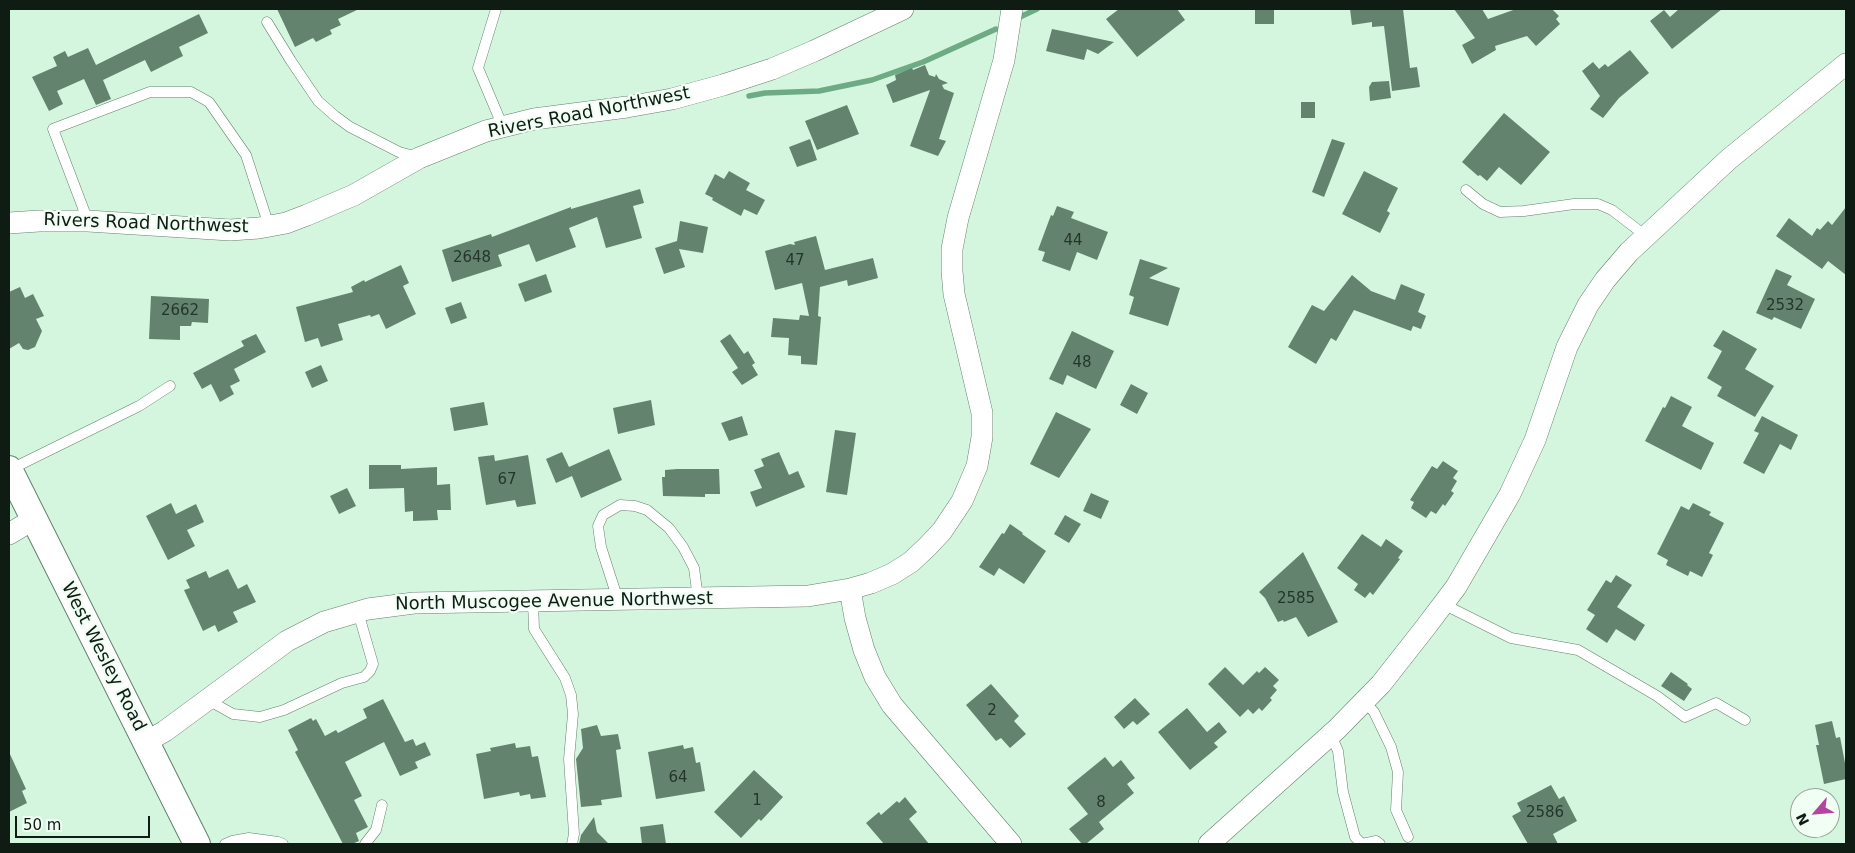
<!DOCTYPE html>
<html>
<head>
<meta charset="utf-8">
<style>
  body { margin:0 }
  #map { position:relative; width:1855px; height:853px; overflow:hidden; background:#d4f6df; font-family:"DejaVu Sans",sans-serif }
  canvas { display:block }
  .frame { position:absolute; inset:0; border:10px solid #0f1c14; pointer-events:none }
  .north { position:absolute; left:1790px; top:788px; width:50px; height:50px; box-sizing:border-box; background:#f0fef4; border:1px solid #96a49a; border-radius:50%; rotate:243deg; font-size:14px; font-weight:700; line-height:20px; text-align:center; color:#0f1c14 }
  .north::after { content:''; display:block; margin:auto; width:18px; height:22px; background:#b544a0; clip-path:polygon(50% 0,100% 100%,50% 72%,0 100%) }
  .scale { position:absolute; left:15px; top:816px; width:135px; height:22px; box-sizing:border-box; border:2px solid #0f1c14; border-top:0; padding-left:6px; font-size:15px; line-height:18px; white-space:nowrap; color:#0f1c14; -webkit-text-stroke:4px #f0fef4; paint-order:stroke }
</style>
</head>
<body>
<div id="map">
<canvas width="1855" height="853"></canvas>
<div class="frame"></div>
<div class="north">N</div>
<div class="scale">50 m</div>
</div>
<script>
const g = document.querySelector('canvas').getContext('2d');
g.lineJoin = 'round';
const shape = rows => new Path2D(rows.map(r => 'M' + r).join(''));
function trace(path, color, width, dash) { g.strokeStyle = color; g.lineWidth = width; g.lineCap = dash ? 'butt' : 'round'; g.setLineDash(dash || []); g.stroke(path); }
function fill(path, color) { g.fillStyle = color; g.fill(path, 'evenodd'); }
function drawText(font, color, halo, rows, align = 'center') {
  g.font = font + ' "DejaVu Sans",sans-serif'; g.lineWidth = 4.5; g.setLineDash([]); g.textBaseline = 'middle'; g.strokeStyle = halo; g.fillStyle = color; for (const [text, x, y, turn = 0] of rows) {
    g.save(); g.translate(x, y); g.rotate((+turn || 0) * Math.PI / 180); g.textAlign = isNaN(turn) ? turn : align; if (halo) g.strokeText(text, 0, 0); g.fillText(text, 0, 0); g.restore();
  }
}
trace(shape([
  [1020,17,1037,9],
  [749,96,765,93,819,91,872,80,923,62,996,29]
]), '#6eab84', 5.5);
fill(shape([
  [277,9,359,9,338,19,341,25,330,30,332,34,316,42,313,38,295,47],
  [1119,9,1177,9,1185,20,1137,57,1106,19],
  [1255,9,1274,9,1274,24,1255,24],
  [1350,9,1403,9,1410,68,1417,67,1420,87,1392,91,1384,26,1372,27,1372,22,1352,25],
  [1454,9,1482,9,1488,19,1516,9,1552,9,1559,16,1556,19,1560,24,1536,46,1527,36,1495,46,1496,50,1472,64,1462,45,1475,38],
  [1679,9,1722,9,1672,49,1650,21,1664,10,1670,17],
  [199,14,208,33,179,47,183,56,151,72,145,60,103,80,111,99,96,105,84,79,57,91,63,104,49,111,32,77,57,66,53,57,65,51,68,57,88,48,96,65],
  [1052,29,1062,31,1114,42,1098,54,1087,49,1084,60,1046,51],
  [1630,50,1649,73,1619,98,1603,118,1590,109,1600,96,1582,71,1593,62,1599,69,1605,64,1608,67],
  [925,65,929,75,935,77,936,74,939,79,948,83,942,85,944,89,954,93,939,139,946,141,938,156,910,146,930,90,893,103,886,85,896,80,895,75,912,68,913,70],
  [1389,81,1391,98,1370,101,1369,87,1372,82],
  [1301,102,1315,102,1315,118,1301,118],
  [847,105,859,134,817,150,805,121],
  [1504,113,1550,152,1521,185,1499,167,1487,181,1480,175,1478,176,1462,162],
  [810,139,817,160,797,167,789,147],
  [1332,139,1345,143,1324,197,1312,192],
  [729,171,750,183,746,190,765,200,757,215,744,209,741,216,712,200,713,198,705,194,715,174,724,179],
  [1364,171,1398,188,1387,211,1390,213,1380,233,1342,214],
  [640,189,644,203,633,206,642,238,606,248,597,217,569,228,576,247,536,262,529,244,498,255,502,266,452,282,442,250,491,234,492,237,571,207,571,209],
  [1057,206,1074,212,1071,218,1108,232,1097,260,1077,252,1070,271,1042,261,1045,252,1038,250,1051,215,1053,216],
  [1846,207,1846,275,1828,261,1822,269,1776,236,1789,218,1812,236,1817,228,1820,230,1828,221,1832,225],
  [680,221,708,227,703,253,679,249,685,267,664,274,655,248,677,241],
  [816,236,825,270,873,258,878,278,848,286,847,280,820,287,818,316,821,317,817,365,801,364,801,356,788,355,789,338,771,337,773,318,799,320,800,315,809,316,802,283,775,290,765,251,790,244,795,245,794,242],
  [1140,259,1168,268,1149,278,1180,288,1168,326,1129,314,1134,297,1129,295],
  [401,265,409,283,403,286,416,314,386,329,379,314,371,317,370,315,338,324,343,340,321,347,318,338,305,342,296,307,353,292,351,287,364,280,365,282],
  [1776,269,1792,276,1787,285,1815,299,1801,329,1774,317,1772,320,1756,313],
  [546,274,552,292,525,302,518,284],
  [1352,275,1371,291,1395,300,1401,284,1425,294,1418,312,1426,316,1421,329,1413,326,1411,331,1354,310,1336,341,1331,338,1316,364,1288,347,1312,305,1324,311],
  [20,287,25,298,33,294,44,316,36,319,42,331,35,347,28,350,23,349,19,343,9,349,9,292],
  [151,296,209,299,208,323,192,322,191,326,180,326,180,340,149,339],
  [461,302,467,318,451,324,445,308],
  [1723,330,1757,349,1745,369,1774,386,1755,417,1717,396,1722,387,1707,378,1722,351,1713,346],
  [1072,331,1114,351,1096,389,1067,375,1063,385,1049,379],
  [256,334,266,352,234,369,240,381,230,386,234,394,220,402,211,384,202,389,193,373,244,346,241,341],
  [730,334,744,354,748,351,755,363,752,365,758,375,742,385,732,372,738,368,720,341],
  [321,365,328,381,312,388,305,372],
  [1131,384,1148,393,1137,414,1120,405],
  [1671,396,1692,407,1682,426,1714,443,1701,470,1645,441,1663,407,1665,408],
  [651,400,655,425,618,434,613,408],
  [484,402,488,425,454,431,450,408],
  [1056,412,1091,429,1059,478,1030,464],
  [742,416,748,435,729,441,721,423],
  [1762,416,1798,435,1791,450,1780,444,1764,474,1743,463,1759,433,1754,431],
  [835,430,856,433,847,495,826,492],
  [609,449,622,480,581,498,572,476,556,483,546,459,562,452,569,467],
  [779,452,789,475,798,471,805,487,756,507,750,492,762,488,754,470,764,466,761,459],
  [494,455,495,461,528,455,536,504,517,507,515,500,486,505,478,457],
  [1443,461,1458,471,1453,478,1457,481,1451,491,1454,493,1445,506,1443,504,1436,514,1431,511,1426,518,1411,508,1414,502,1410,500,1432,466,1437,469],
  [369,465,401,465,401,469,437,467,437,485,450,484,451,510,437,510,438,520,413,521,413,511,405,512,404,488,369,489],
  [677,469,719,469,720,494,705,494,705,497,663,496,662,477,665,477,665,470],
  [347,488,356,506,339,514,330,496],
  [1091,493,1109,501,1101,519,1083,511],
  [171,503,176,514,196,504,204,522,187,530,195,546,168,560,146,516],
  [1693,503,1711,512,1709,515,1724,523,1709,553,1713,555,1702,577,1690,571,1688,576,1666,565,1668,560,1657,554,1681,506,1689,510],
  [1065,515,1081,524,1069,543,1054,534],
  [1010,524,1023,533,1022,534,1046,551,1024,584,999,568,994,576,979,567,1002,533,1004,534],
  [1362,534,1381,547,1386,539,1403,551,1398,558,1400,559,1373,595,1370,592,1365,598,1354,590,1358,584,1337,568],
  [1303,552,1338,622,1308,637,1296,617,1284,622,1283,620,1278,622,1265,598,1259,592],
  [228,569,238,589,247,584,256,602,233,612,238,622,218,632,215,625,203,631,184,590,190,588,186,580,206,571,209,578],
  [1616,575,1632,585,1617,607,1645,625,1635,641,1616,629,1607,643,1586,629,1595,615,1587,610,1606,580,1611,583],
  [1225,667,1243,685,1257,671,1259,673,1265,667,1279,680,1273,686,1277,690,1270,698,1272,700,1262,711,1259,708,1253,714,1248,709,1240,717,1208,684],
  [1671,672,1688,684,1687,685,1692,689,1684,701,1661,686],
  [991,684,1019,716,1014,721,1026,734,1010,748,1001,738,996,741,966,705],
  [1135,698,1150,714,1137,725,1133,721,1124,729,1114,717],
  [383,699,405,742,413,739,416,746,425,742,431,755,415,762,418,768,400,776,384,742,345,762,362,796,354,800,368,827,356,833,359,841,352,844,343,844,295,752,298,750,288,730,311,718,313,721,316,719,325,736,336,730,338,733,367,718,363,709],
  [1187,708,1207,732,1219,722,1227,732,1214,743,1218,747,1190,770,1158,732],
  [1832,721,1836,738,1840,737,1846,768,1846,779,1824,784,1816,745,1819,745,1815,725],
  [597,725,601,736,618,734,621,749,616,750,622,797,601,800,602,805,581,807,576,759,583,748,581,729],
  [515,743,516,748,530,746,532,757,538,756,546,797,531,799,530,794,520,796,519,792,484,799,476,754,491,751,490,748],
  [683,745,684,749,693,747,696,763,700,762,705,791,656,799,648,752],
  [9,752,26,789,22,791,27,803,9,812],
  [1105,757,1113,767,1121,760,1135,778,1127,784,1134,793,1099,822,1104,829,1086,844,1082,844,1069,829,1088,814,1067,788],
  [754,770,783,797,761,821,759,819,741,838,714,812],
  [1551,785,1559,799,1564,796,1577,821,1553,834,1558,844,1528,844,1512,816,1521,811,1517,803],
  [905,797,917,812,909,819,929,844,884,844,866,823,879,812,881,815,897,801,899,803],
  [594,817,597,832,609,844,579,844,581,835],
  [663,824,666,844,642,844,640,827]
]), '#64836f');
const service = shape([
  [496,9,478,68,503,127],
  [267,22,291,61,318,101,335,116,350,127,399,152,418,157],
  [1466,190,1483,204,1500,212,1524,211,1574,204,1598,204,1612,210,1646,236],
  [88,221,53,129,150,92,191,92,209,102,246,155,269,226],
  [9,470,139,406,170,386],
  [618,600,601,547,598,526,603,515,620,505,635,506,647,510,669,528,683,547,694,568,698,598],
  [533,601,534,629,565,678,571,695,573,714,569,759,574,834,572,844],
  [1443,604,1511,638,1578,650,1657,696,1685,717,1716,703,1745,720],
  [208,700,233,714,260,717,284,710,342,683,364,677,370,671,373,664,358,612],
  [1364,701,1374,712,1391,747,1398,772,1396,810,1408,837],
  [1331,735,1338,751,1343,792,1355,837,1362,844,1376,841,1380,844],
  [225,844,232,841,249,838,278,842,283,844],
  [365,844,376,830,382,805]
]);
const minor = shape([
  [9,223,39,221,88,221,230,230,259,228,286,223,307,215,354,195,419,158,486,131,534,119,627,107,672,99,723,85,772,69,814,51,903,9],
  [9,534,34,519],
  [850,589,855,618,864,650,875,677,892,705,1011,844],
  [146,742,165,731,287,641,324,622,368,609,414,603,808,596,850,589,871,583,892,574,911,562,927,547,942,531,962,501,977,466,982,437,982,413,954,294,952,271,952,249,958,218,1004,60,1012,9],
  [1209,844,1337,729,1381,684,1425,628,1456,587,1510,494,1535,440,1567,347,1588,305,1605,280,1629,252,1729,159,1846,64]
]);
const tertiary = shape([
  [9,469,197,844]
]);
trace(service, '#62816c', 11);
trace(minor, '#62816c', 22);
trace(tertiary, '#62816c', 28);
trace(service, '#fff', 10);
trace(minor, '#fff', 21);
trace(tertiary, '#fff', 26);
drawText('15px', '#24362b', null, [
  ["44",1073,241],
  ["2648",472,258],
  ["47",795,261],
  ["2532",1785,306],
  ["2662",180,311],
  ["48",1082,363],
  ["67",507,480],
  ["2585",1296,599],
  ["2",992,711],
  ["64",678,778],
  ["1",757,801],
  ["8",1101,803],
  ["2586",1545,813]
]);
drawText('18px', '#0f1c14', '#f0fef4', [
  ["Rivers Road Northwest",589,113,-11],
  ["Rivers Road Northwest",146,224,2],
  ["North Muscogee Avenue Northwest",554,602,-1],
  ["West Wesley Road",103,657,63]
]);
</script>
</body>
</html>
